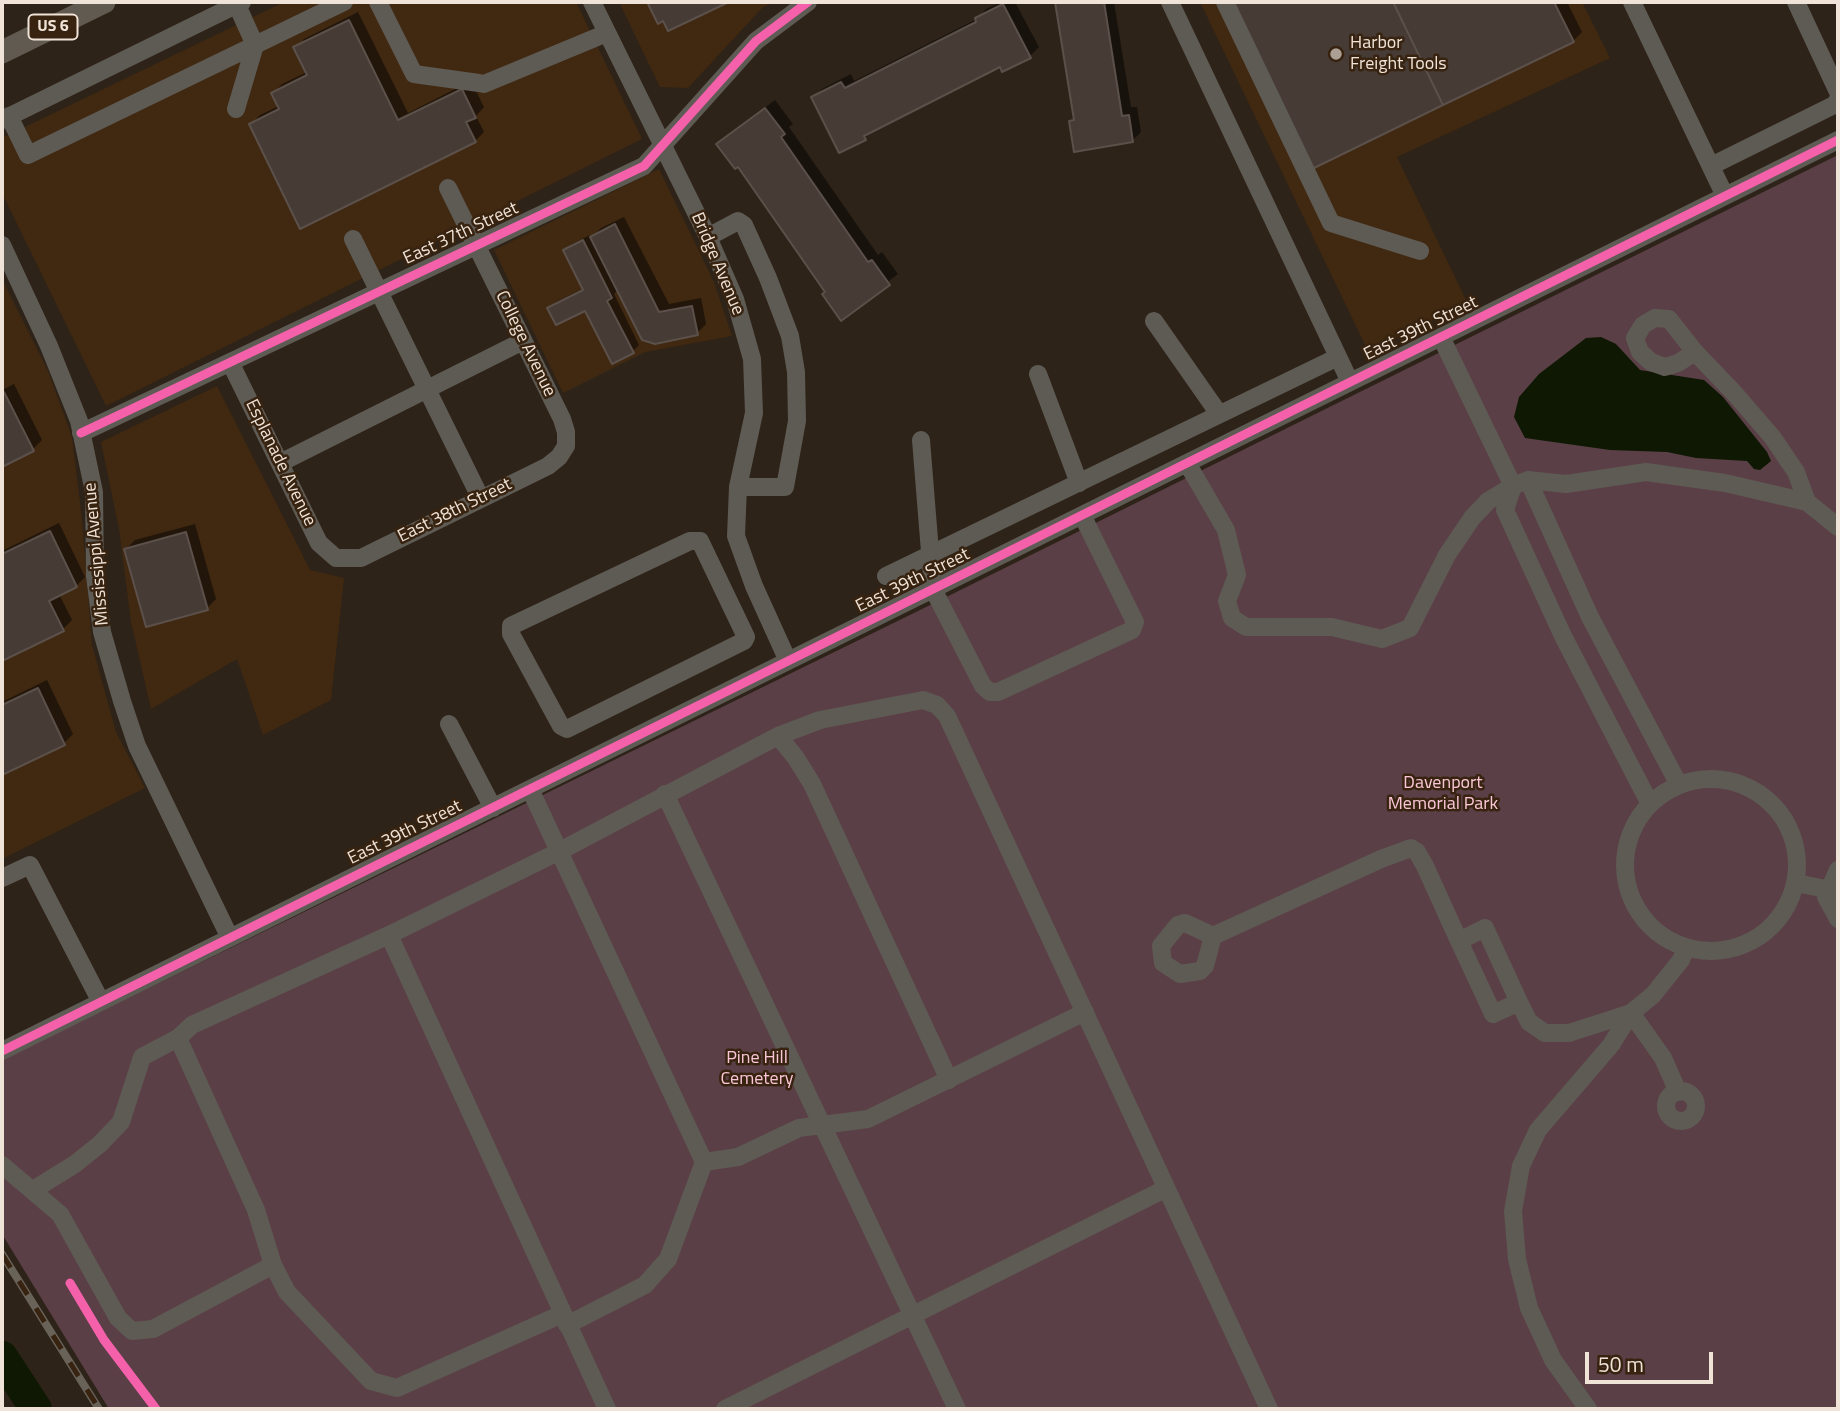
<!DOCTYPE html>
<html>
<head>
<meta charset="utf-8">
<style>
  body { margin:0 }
  #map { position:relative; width:1840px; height:1411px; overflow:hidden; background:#2e2318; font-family:"Titillium Web",sans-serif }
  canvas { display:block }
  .frame { position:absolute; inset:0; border:4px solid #f0e3d7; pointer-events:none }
  .scale { position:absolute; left:1585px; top:1352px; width:128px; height:32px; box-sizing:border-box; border:4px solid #f0e3d7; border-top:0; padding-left:9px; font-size:21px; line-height:24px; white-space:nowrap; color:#f0e3d7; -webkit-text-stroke:5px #37230f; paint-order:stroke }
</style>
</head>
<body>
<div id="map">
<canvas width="1840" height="1411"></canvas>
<div class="frame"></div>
<div class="scale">50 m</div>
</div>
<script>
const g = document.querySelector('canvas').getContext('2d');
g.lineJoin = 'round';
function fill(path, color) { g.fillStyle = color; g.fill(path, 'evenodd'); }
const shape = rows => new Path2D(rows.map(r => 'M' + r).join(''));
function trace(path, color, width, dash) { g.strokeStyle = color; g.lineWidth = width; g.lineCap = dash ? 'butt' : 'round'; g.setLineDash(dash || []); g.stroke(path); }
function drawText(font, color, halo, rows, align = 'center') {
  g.font = font + ' "Titillium Web",sans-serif'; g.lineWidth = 5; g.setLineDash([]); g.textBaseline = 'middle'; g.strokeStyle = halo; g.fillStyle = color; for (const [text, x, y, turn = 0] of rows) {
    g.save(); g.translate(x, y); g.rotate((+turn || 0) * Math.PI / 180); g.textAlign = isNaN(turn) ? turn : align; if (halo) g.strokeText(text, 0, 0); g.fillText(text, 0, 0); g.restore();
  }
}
fill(shape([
  [284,2,576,2,642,139,106,406,2,193,2,138],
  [619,2,773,2,762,8,688,88,660,87],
  [1200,2,1582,2,1610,58,1397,157,1468,304,1368,351],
  [659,169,714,282,732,336,645,352,563,393,494,250],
  [2,279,48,371,72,437,82,519,92,645,116,732,145,788,2,859],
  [217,386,310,570,344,578,331,700,263,735,237,659,151,709,131,622,119,529,101,442]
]), '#402811');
fill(shape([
  [1838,155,1838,1409,109,1409,2,1234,2,1060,916,612]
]), '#5b3f46');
fill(shape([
  [1601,337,1616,344,1640,370,1704,380,1723,397,1767,452,1771,461,1760,470,1754,469,1747,461,1696,458,1667,452,1610,450,1525,438,1514,417,1519,397,1539,374,1586,338]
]), '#0e1803');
fill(shape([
  [1001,2,1015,2,1039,47,1030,56,1000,65,874,129,865,138,813,98,822,89,851,74,854,81,977,19,986,9],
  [1057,2,1114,2,1131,107,1137,107,1141,132,1132,141,1071,121,1075,117],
  [1231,2,1567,2,1582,32,1573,41],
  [358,12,408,113,471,81,484,107,476,116,484,132,475,141,251,124,260,115,279,106,273,93,282,84,307,72,296,48,304,39],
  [775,100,793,124,789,127,878,255,882,252,898,274,841,318,827,292,728,136],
  [624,217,669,304,701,298,706,324,697,333,618,290,614,294,639,345,633,351,586,308,550,308,556,302,584,288,565,250,572,244,590,235,591,238,601,228],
  [14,384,42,440,33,449,2,465,2,390],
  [59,523,85,577,76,586,59,594,72,620,63,629,2,659,2,551],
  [195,524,216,599,207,608,126,549,135,540],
  [47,680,73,734,64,743,2,773,2,702]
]), '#0007');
trace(shape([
  [2,1357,36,1409]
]), '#0e1803', 32);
const building = shape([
  [652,2,729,2,668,31,663,21,658,24,648,4,652,2],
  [1055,2,1104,2,1122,116,1129,115,1133,142,1074,152,1069,121,1074,120,1055,2],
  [1228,2,1393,2,1443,105,1310,170,1228,2],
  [1393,2,1554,2,1574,42,1443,105,1393,2],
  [1003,4,1031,58,1002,72,1000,67,864,136,866,140,839,153,811,97,841,82,845,88,976,22,975,18,1003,4],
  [349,20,398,120,462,89,476,118,466,122,476,142,300,229,249,124,279,109,271,93,307,75,293,47,349,20],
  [765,108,785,134,781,137,868,262,872,260,890,285,841,321,822,294,825,292,738,167,735,169,716,144,765,108],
  [615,224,659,312,692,306,698,335,655,344,642,340,590,237,615,224],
  [583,240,612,298,607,301,634,353,612,364,585,311,556,325,547,308,583,290,563,250,583,240],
  [4,392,34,451,2,467,2,393,4,392],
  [50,531,77,587,49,601,64,631,2,661,2,554,50,531],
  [186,532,208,610,146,627,124,549,186,532],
  [38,688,65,745,2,775,2,705,38,688]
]);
fill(building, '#463b35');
trace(building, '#5b504a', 2);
trace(shape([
  [378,2,414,74,479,83,484,84,607,33],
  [592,2,708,237,735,299,752,359,754,413,738,487,736,536,754,586,788,661],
  [1170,2,1350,382],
  [1225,2,1331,223,1420,251],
  [1632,2,1725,196],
  [1796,2,1838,92],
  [236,109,255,45,237,5],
  [9,116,28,155,344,2],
  [2,120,242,2],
  [1711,166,1836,104,1838,99],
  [708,237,738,221,744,225,768,278,790,336,796,372,797,421,785,487,738,487],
  [353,239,481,499],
  [2,245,49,346,79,421,94,492,95,576,102,632,122,701,137,746,230,938],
  [1655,318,1669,319,1695,352,1678,363,1665,367,1651,362,1640,352,1635,338,1643,325,1655,318],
  [1154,321,1219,414],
  [1695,352,1736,395,1773,438,1796,472,1807,502],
  [230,362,319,543,336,558,361,558,548,466,559,457,566,446,566,432,562,419,448,188],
  [1038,374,1079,483],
  [81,433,644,166,756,41,808,2],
  [921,440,933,589,983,686,990,692,998,692,1132,630,1135,622,1082,515],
  [280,463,523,341],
  [1187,463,1226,530,1237,575,1227,601,1232,618,1246,627,1332,627,1382,639,1410,628,1447,555,1472,518,1488,501,1513,486,1441,337],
  [1528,480,1590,617,1679,785],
  [690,541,700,541,746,637,744,641,567,729,561,726,511,634,511,626,690,541],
  [886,576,1338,357],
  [449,724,493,808],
  [778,736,796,758,812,784,949,1080],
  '1625 865a86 86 0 1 1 172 0a86 86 0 1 1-172 0Z',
  [530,789,704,1162],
  [665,794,957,1409],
  [1650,804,1563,636,1505,510,1513,486,1528,480,1566,484,1646,472,1725,483,1807,502,1838,527],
  [1838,870,1826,897,1838,919],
  [2,878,30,865,101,1002],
  [1796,883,1831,890],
  [1485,928,1519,1002,1493,1014,1459,941,1485,928],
  [389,935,607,1409],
  [1213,936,1185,923,1178,925,1161,946,1163,963,1180,974,1200,971,1205,966,1213,936,1381,859,1411,848,1417,852,1425,866,1459,941],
  [1519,1002,1529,1022,1545,1033,1569,1033,1631,1013,1663,1058,1678,1092],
  [2,1051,1838,140],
  '1666 1106a15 15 0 1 1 30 0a15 15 0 1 1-30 0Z',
  [2,1165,60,1214,118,1318,132,1331,153,1329,273,1265],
  [33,1190,75,1164,100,1144,121,1122,142,1057,178,1038],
  [562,1314,397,1388,371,1381,287,1292,273,1265,256,1210,178,1038,192,1025,389,935,558,852,778,736,820,720,923,700,937,705,947,716,1269,1409],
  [567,1325,645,1285,668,1259,704,1162,738,1157,799,1128,868,1119,1085,1012],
  [725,1409,1165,1189],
  [1588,1409,1553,1360,1529,1308,1517,1259,1513,1211,1521,1166,1538,1130,1611,1045,1631,1013,1653,995,1681,960,1686,948]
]), '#5e5a54', 18);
trace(shape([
  [2,52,104,2]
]), '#615a51', 23);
const rail = shape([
  [2,1254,99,1409]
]);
trace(rail, '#686259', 8);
trace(rail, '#37230f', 5, [16]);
trace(shape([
  [81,433,644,166,756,41,808,2],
  [2,1051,1838,140],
  [70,1283,104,1340,156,1409]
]), '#f560ab', 9);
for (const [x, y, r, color] of [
  [1336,54,7,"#aca094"]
]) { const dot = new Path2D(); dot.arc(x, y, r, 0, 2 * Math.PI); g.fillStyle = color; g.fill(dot); trace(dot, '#37230f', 2.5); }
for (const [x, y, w] of [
  [53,27,49]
]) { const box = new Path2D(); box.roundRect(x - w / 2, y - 12.5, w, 25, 5); g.fillStyle = '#37230f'; g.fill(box); trace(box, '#f0e3d7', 2); }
drawText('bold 16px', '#f0e3d7', null, [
  ["US 6",53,27]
]);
drawText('18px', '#f0e3d7', '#37230f', [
  ["Harbor",1350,44],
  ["Freight Tools",1350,65]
], 'left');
drawText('18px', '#f0e3d7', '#37230f', [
  ["East 37th Street",461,234,-25],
  ["Bridge Avenue",717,264,67],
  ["East 39th Street",1421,329,-26],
  ["College Avenue",525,344,64],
  ["Esplanade Avenue",280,463,64],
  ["East 38th Street",455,511,-26],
  ["Mississippi Avenue",97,554,-95],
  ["East 39th Street",913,581,-26],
  ["East 39th Street",405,833,-26]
]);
drawText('18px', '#fbc7d8', '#37230f', [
  ["Davenport",1443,784],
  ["Memorial Park",1443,805],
  ["Pine Hill",757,1059],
  ["Cemetery",757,1080]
]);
</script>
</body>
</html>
